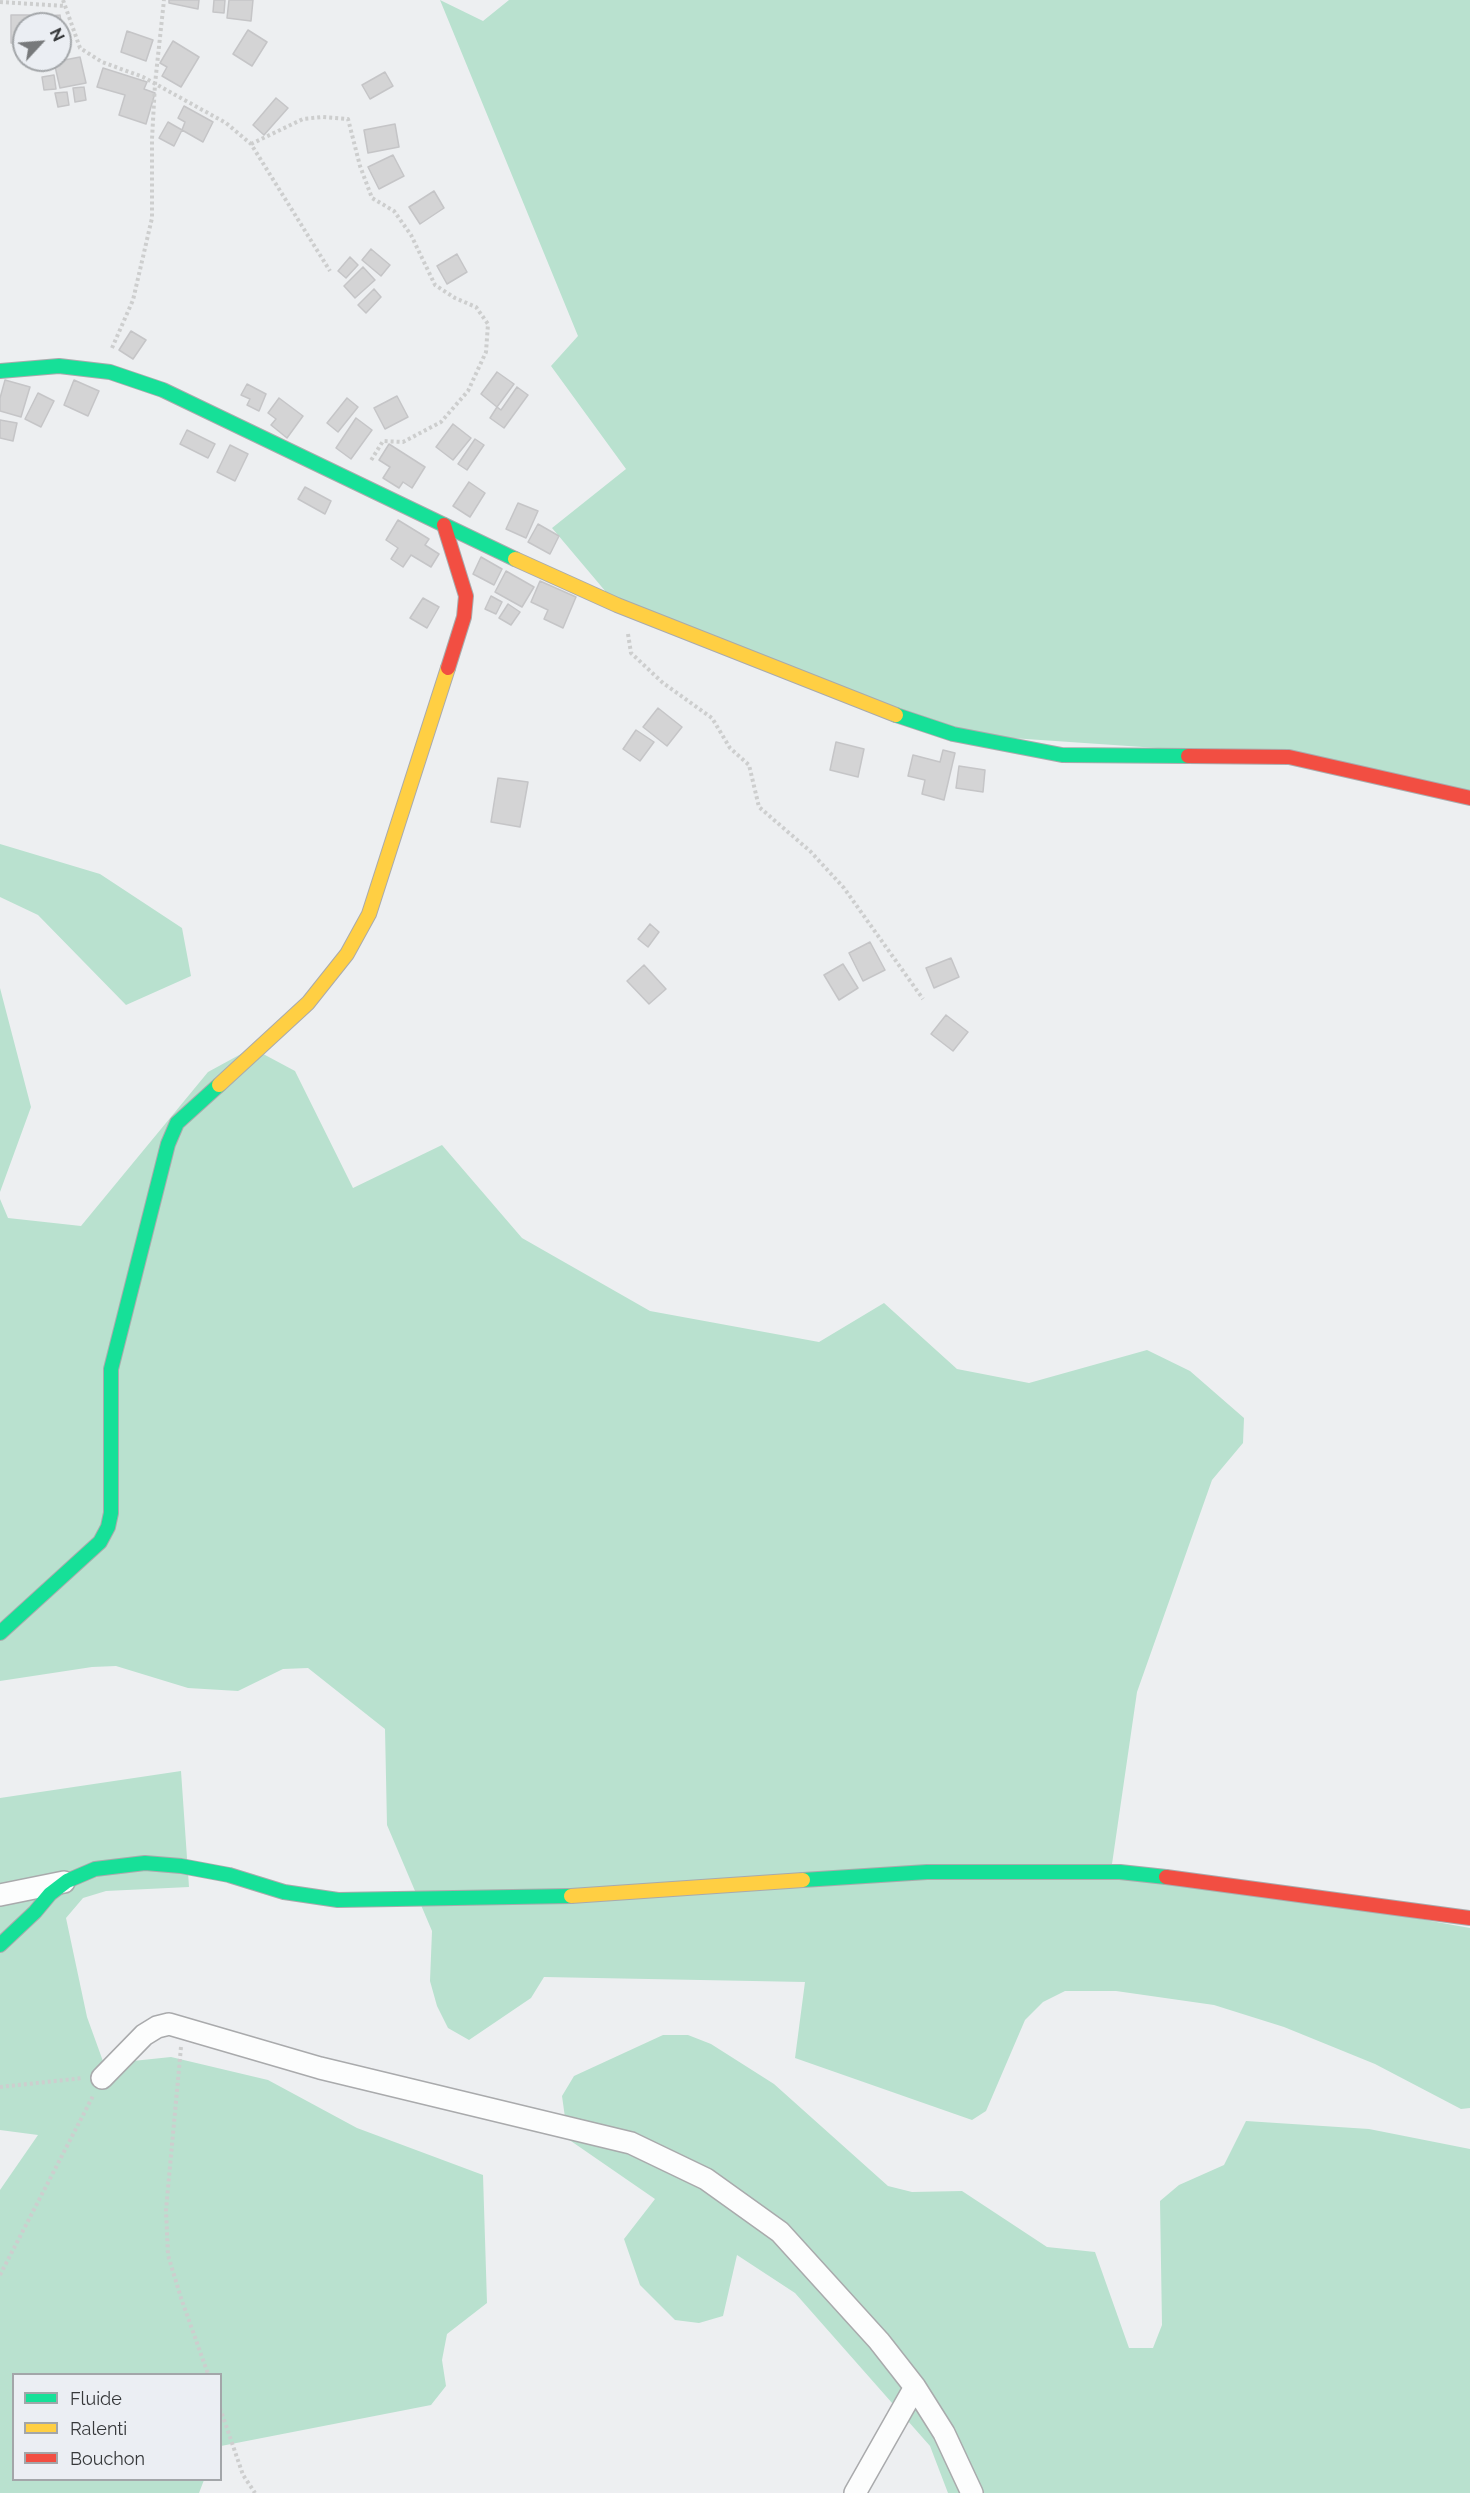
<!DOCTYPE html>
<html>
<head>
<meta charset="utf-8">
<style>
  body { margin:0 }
  #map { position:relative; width:1470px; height:2493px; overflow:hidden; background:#edeff1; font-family:Raleway,sans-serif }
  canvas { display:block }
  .legend { position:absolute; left:12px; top:2373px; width:210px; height:108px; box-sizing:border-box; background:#ebeef3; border:2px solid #a3a6a9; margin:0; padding:8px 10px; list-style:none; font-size:18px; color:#37393b }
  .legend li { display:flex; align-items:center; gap:12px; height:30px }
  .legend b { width:30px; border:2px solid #a3a6a9 }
  .north { position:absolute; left:12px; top:12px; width:60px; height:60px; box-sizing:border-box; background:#ebeef3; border:2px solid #a3a6a9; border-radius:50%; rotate:64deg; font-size:16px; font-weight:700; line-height:24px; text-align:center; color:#37393b }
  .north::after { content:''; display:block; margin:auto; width:21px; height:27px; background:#77797b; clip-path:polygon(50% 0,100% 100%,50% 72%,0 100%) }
</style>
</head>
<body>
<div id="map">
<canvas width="1470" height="2493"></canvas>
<ul class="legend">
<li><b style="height:8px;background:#16e098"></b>Fluide</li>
<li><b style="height:8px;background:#ffcf43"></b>Ralenti</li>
<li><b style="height:8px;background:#f24e42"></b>Bouchon</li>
</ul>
<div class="north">N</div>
</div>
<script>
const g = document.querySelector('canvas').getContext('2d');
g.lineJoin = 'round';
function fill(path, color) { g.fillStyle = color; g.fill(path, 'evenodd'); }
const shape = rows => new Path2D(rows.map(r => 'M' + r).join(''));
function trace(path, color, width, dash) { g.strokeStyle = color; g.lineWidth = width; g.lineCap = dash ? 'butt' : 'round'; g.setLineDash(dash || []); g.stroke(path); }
fill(shape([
  [440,0,483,21,509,0,1470,0,1470,798,1289,757,953,734,617,605,552,528,626,469,551,366,578,336],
  [0,844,100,874,182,928,191,976,126,1005,38,915,0,897],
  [0,988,31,1107,0,1192],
  [252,1048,295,1071,353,1188,442,1145,522,1238,650,1311,819,1342,884,1303,957,1369,1029,1383,1147,1350,1190,1371,1244,1418,1243,1443,1212,1480,1137,1692,1112,1864,1470,1928,1470,2108,1461,2109,1375,2064,1284,2027,1214,2005,1116,1991,1065,1991,1043,2002,1025,2020,986,2111,972,2120,795,2058,805,1982,544,1977,531,1998,469,2040,448,2028,437,2006,430,1981,432,1931,387,1825,385,1729,308,1668,283,1669,238,1691,188,1688,116,1666,92,1667,0,1681,0,1199,8,1218,81,1226,208,1072],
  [181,1771,189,1887,106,1891,83,1898,66,1918,87,2017,104,2064,171,2057,268,2080,357,2128,483,2175,487,2303,447,2334,442,2360,446,2386,431,2405,221,2446,220,2374,14,2374,14,2480,204,2480,199,2493,0,2493,0,2190,38,2135,0,2130,0,1798],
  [663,2035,688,2035,711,2044,774,2084,888,2186,912,2192,962,2191,1047,2247,1095,2252,1129,2348,1153,2348,1162,2325,1160,2201,1179,2185,1224,2165,1246,2121,1369,2129,1470,2149,1470,2493,948,2493,930,2446,795,2293,737,2255,723,2316,699,2323,675,2320,640,2285,624,2239,655,2199,568,2139,562,2096,574,2076]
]), '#b9e1cf');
const building = shape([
  [169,0,199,0,198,9,169,3,169,0],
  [214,0,225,0,224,13,213,12,214,0],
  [229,0,253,0,251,21,227,18,229,0],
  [11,15,30,15,30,24,24,24,24,43,11,43,11,15],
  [60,15,64,42,60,43,60,24,31,24,31,18,60,15],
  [248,30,267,42,252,66,233,54,248,30],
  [127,31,153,40,146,61,121,52,127,31],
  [173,41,199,57,181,87,162,76,167,67,160,63,173,41],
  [80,57,86,83,60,88,54,62,80,57],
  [103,68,147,82,144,89,155,93,146,124,119,115,125,95,97,87,103,68],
  [385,72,393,86,370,99,362,85,385,72],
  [54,75,56,89,44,90,42,77,54,75],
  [84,87,86,100,75,102,73,88,84,87],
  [67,92,69,105,58,107,55,93,67,92],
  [276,98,288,108,264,135,253,125,276,98],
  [184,106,213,122,203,142,182,130,185,122,178,118,184,106],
  [168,122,182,130,174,146,159,138,168,122],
  [395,124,399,147,368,153,364,130,395,124],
  [393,155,404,176,379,189,368,167,393,155],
  [434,191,444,208,420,224,409,207,434,191],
  [371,249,390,265,381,276,362,260,371,249],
  [457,254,467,272,447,284,437,266,457,254],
  [350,257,358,265,346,278,338,271,350,257],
  [363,267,375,280,355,298,344,286,363,267],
  [374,289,381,297,366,313,358,305,374,289],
  [131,331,146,340,133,359,119,350,131,331],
  [497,372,514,384,497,407,481,394,497,372],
  [5,380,30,387,21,417,0,411,0,398,5,380],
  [74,380,99,391,88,416,64,405,74,380],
  [247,384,266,394,259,411,247,405,250,399,241,395,247,384],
  [517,387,528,395,504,428,490,418,497,407,501,410,517,387],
  [38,393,54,401,41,427,25,419,38,393],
  [397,396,408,417,385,429,374,408,397,396],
  [279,398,303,416,287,438,271,425,276,419,268,413,279,398],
  [347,398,358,407,338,432,327,423,347,398],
  [356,418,372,430,351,459,336,448,356,418],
  [0,420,17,423,13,441,0,438,0,420],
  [453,424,471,438,453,460,436,447,453,424],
  [187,430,215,444,208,458,180,444,187,430],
  [475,439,484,445,467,470,458,464,475,439],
  [389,444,425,467,412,488,403,482,399,488,383,478,390,467,379,460,389,444],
  [230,445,248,454,235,481,217,472,230,445],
  [469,482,485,493,470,517,453,506,469,482],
  [305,487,331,501,325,514,298,499,305,487],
  [518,503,538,511,526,538,506,529,518,503],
  [398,520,429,539,425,545,439,554,431,567,411,555,403,567,391,559,398,548,386,540,398,520],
  [538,524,559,536,550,554,528,542,538,524],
  [481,557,502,569,494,585,473,574,481,557],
  [506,571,534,587,522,607,495,592,506,571],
  [540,581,576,597,563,628,544,619,548,610,531,602,540,581],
  [491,596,502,602,496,614,485,609,491,596],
  [423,598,439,607,427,628,410,618,423,598],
  [508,604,520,612,511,625,499,618,508,604],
  [658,708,682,727,667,746,643,727,658,708],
  [636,730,654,742,640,761,623,749,636,730],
  [836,742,864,749,858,777,830,770,836,742],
  [943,750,955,753,944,800,922,794,925,780,908,776,913,755,940,762,943,750],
  [959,766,985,770,983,792,956,788,959,766],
  [498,778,528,782,520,827,491,822,498,778],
  [650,924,659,932,648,947,638,939,650,924],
  [870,942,885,970,863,981,849,953,870,942],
  [951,958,959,977,934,988,926,968,951,958],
  [843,964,858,988,839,1000,824,975,843,964],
  [644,965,666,989,649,1004,627,981,644,965],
  [946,1015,968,1032,953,1051,931,1034,946,1015]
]);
fill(building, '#d4d4d5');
trace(building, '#c5c5c7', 1.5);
const street = shape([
  [0,1895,64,1882],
  [102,2078,144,2035,157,2027,169,2024,320,2068,631,2143,706,2179,780,2232,879,2341,915,2387,944,2433,972,2493],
  [855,2493,915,2387]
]);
const fast = shape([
  [0,371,59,366,110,372,163,390,515,559],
  [896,715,953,734,1062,755,1188,756],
  [0,1633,100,1542,108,1527,111,1513,111,1369,168,1144,177,1123,219,1085],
  [803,1880,927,1872,1120,1872,1166,1877],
  [0,1945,35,1912,50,1894,67,1881,95,1869,145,1863,181,1866,229,1875,284,1892,338,1900,571,1896]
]);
const slow = shape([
  [515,559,617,605,896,715],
  [219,1085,308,1003,347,954,369,914,448,668],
  [571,1896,803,1880]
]);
const jam = shape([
  [444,525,466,596,464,617,448,668],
  [1188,756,1289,757,1470,798],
  [1166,1877,1470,1918]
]);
trace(street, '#a9aaac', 24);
trace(fast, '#a9aaac', 16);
trace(slow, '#a9aaac', 16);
trace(jam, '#a9aaac', 16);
trace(shape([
  [63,0,80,48,102,62,143,77,226,123,251,144,330,271],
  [0,2,65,6],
  [251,144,303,119,322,117,348,119,360,166,372,198,394,211,411,235,435,285,455,298,476,307,488,324,486,352,468,391,441,422,403,442,383,441,370,462],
  [112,348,133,300,152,218,152,139,155,84,164,0],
  [628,634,631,653,663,683,712,718,730,748,749,765,759,807,810,851,844,888,923,999],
  [181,2047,166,2210,168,2255,181,2298,208,2374],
  [0,2087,83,2078],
  [0,2275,94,2094],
  [220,2408,243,2475,255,2493]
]), '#cdcece', 4, [3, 3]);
trace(street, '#fcfdfd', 21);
trace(fast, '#16e098', 14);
trace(slow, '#ffcf43', 14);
trace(jam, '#f24e42', 14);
</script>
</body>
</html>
